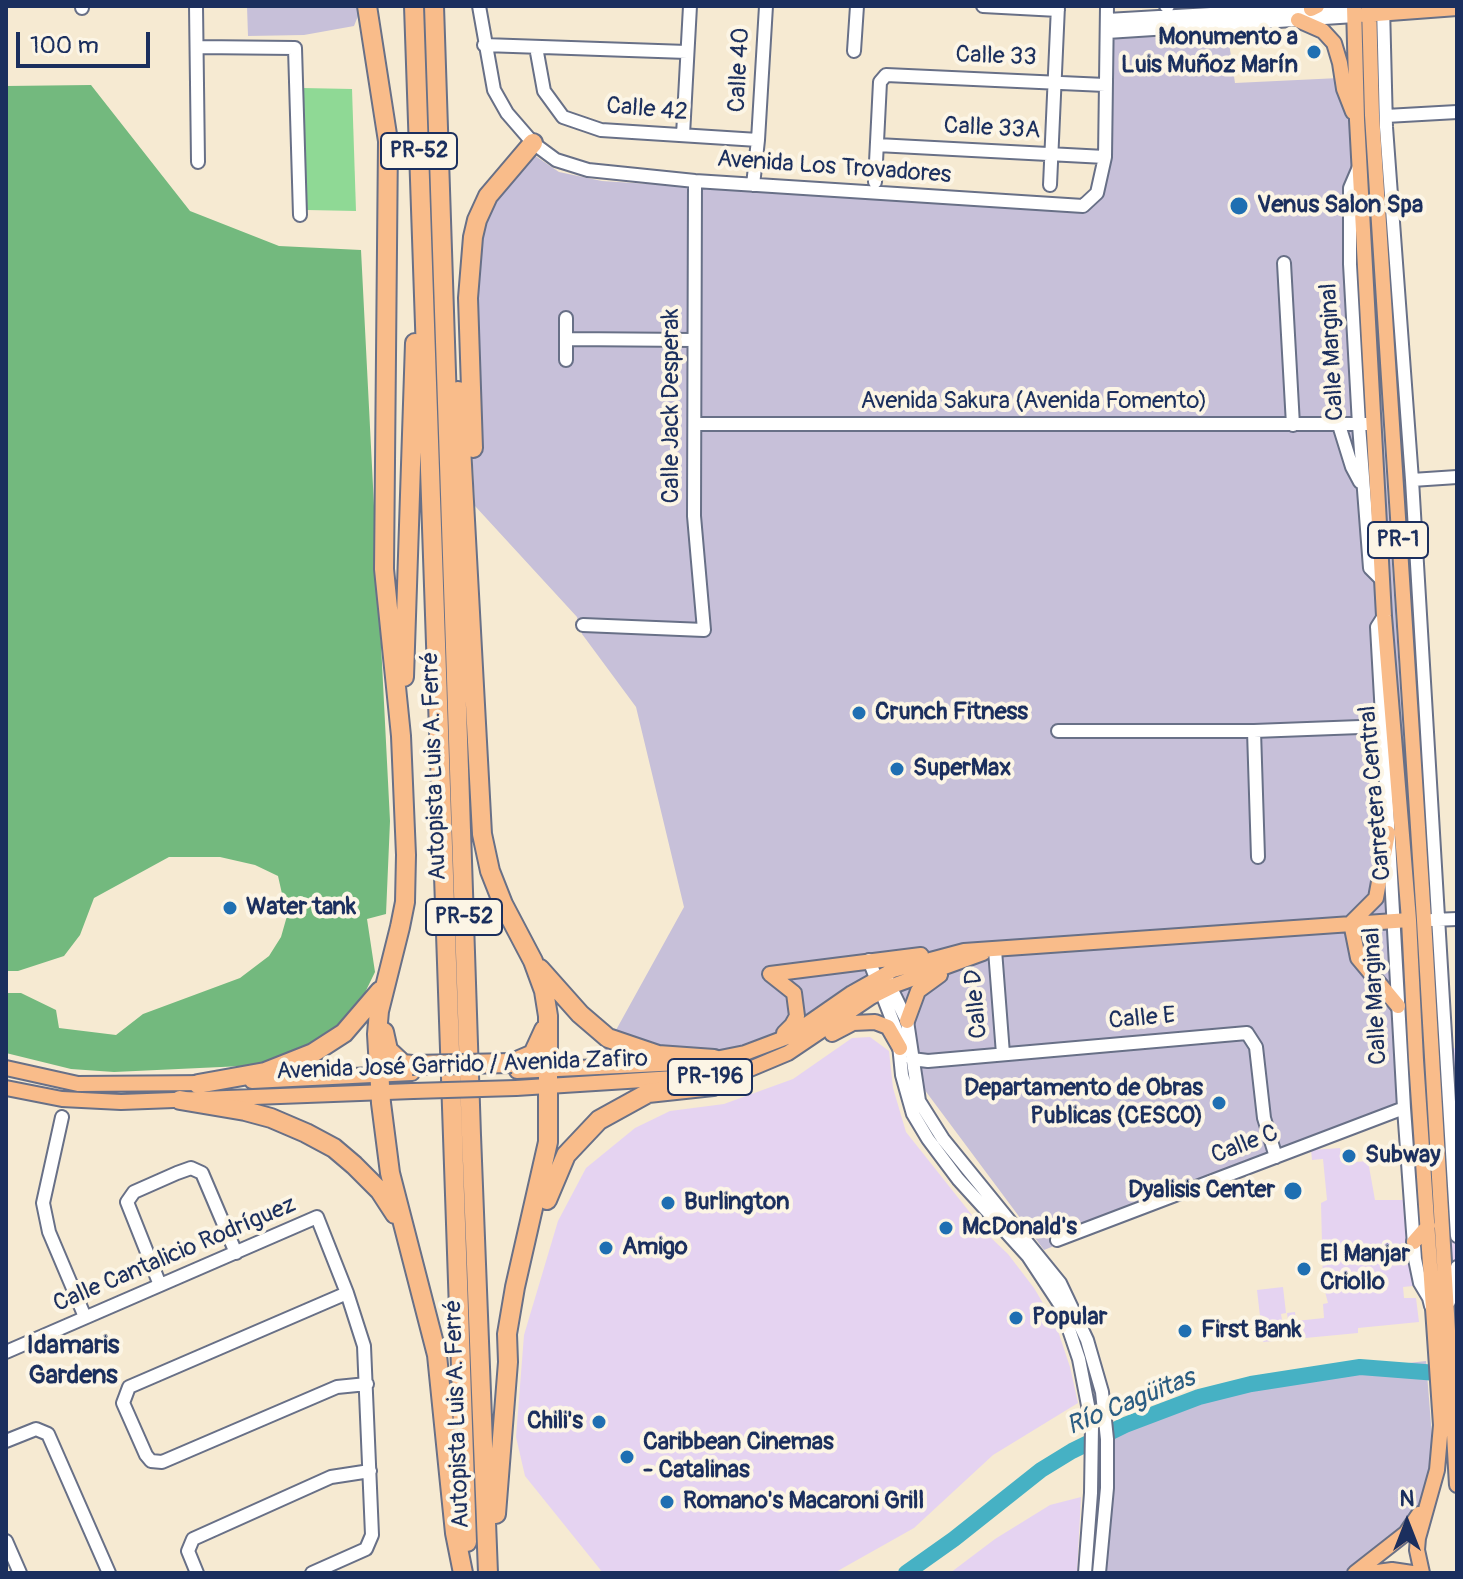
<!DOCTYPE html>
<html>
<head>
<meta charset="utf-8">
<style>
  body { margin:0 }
  #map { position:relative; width:1463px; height:1579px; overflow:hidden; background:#f6ead2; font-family:Pangolin,sans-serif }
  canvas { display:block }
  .frame { position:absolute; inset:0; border:8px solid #1b2f5e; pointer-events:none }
  .north { position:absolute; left:1367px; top:1483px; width:80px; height:80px; -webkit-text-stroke:6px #fcf5e5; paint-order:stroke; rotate:0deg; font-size:22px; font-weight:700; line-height:32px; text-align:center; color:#1b2f5e }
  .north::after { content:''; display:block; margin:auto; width:28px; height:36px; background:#1b2f5e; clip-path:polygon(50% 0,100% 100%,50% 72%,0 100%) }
  .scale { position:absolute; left:16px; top:32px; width:134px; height:36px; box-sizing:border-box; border:4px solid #1b2f5e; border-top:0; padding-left:10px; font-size:24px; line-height:28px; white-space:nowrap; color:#1b2f5e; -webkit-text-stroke:6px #fcf5e5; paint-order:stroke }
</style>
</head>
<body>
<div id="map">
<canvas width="1463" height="1579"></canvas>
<div class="frame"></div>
<div class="north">N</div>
<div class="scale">100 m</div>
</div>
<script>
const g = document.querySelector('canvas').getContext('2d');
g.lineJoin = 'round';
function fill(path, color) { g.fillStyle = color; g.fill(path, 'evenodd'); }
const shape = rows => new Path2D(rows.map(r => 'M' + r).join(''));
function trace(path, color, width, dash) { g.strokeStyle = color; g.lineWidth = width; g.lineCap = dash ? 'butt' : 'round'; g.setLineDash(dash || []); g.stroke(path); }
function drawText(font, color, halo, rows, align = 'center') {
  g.font = font + ' Pangolin,sans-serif'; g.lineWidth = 8; g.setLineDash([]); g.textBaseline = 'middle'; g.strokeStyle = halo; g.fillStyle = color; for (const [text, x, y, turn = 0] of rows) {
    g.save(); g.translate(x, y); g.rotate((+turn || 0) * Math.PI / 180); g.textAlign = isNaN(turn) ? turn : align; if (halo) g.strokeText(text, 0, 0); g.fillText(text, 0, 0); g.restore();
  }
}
fill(shape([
  [870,1037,889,1051,893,1088,906,1132,987,1234,1008,1254,1034,1288,1056,1325,1070,1367,1078,1403,993,1455,914,1528,834,1573,603,1573,525,1476,516,1437,524,1335,558,1221,586,1168,635,1128,670,1111,724,1104,793,1079,852,1038],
  [1457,1048,1457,1335,1454,1335,1436,1050],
  [1340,1148,1342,1163,1368,1161,1375,1200,1405,1200,1413,1286,1403,1287,1404,1298,1416,1298,1419,1322,1358,1328,1358,1333,1263,1342,1257,1290,1283,1287,1286,1313,1281,1314,1282,1320,1288,1320,1287,1313,1295,1312,1296,1321,1324,1318,1323,1304,1328,1303,1323,1284,1321,1203,1327,1200,1323,1159,1312,1160,1311,1150],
  [1081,1497,1077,1573,950,1573,995,1539,1050,1505]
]), '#e5d3f1');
fill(shape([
  [247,6,362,6,354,26,304,35,248,36],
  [1226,23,1235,83,1360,77,1428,1114,1402,1109,1354,1125,1044,1250,924,1089,877,995,764,1065,584,1088,684,907,636,707,582,634,577,617,475,506,465,309,473,228,528,151,559,172,602,181,1061,210,1097,193,1107,30],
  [1426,1361,1433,1449,1422,1513,1358,1573,1104,1573,1115,1437,1240,1382]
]), '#c7c0d9');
fill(shape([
  [303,88,352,89,356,211,307,210]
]), '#8fd995');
fill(shape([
  [91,85,190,211,279,246,361,250,390,821,386,914,367,919,375,972,357,1009,323,1039,264,1065,114,1072,71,1069,6,1053,6,993,21,993,56,1010,59,1028,116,1035,143,1014,240,978,269,956,281,937,287,916,278,876,255,865,220,857,169,857,94,898,80,935,64,956,18,971,6,971,6,86]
]), '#73b97e');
trace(shape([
  [906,1573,954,1539,1041,1470,1072,1451,1125,1425,1199,1397,1251,1384,1360,1367,1450,1374]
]), '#46b1c4', 16);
const minor = shape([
  [196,6,198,162],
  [479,6,494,90,507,113,533,143,556,160,588,170,695,181,1083,206,1097,193,1105,157,1107,6],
  [983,6,1058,10],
  [1166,6,1168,6],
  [1383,6,1386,127,1412,480,1457,1236],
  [82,8,82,6],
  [1107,20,1349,6],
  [1107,32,1355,16],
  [484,45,687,52],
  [197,47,295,48,300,215],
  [536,47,544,91,563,117,601,130,758,140],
  [854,51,857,6],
  [1386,116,1457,112],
  [683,135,690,6],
  [877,145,1105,157],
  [1359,167,1350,188,1350,264,1359,425,1370,568,1382,580],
  [875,182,880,82,886,75,1105,85],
  [753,185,758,140,766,6],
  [1050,185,1058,6],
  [1284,263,1293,425],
  [567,339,694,340],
  [566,360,566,318],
  [695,424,1373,424],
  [1339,425,1352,467,1360,482],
  [1412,480,1457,477],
  [1384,616,1377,627,1404,1108,1415,1259,1420,1283,1429,1298,1431,1306],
  [583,625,704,630,694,516,695,181],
  [1058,731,1254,731,1387,726],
  [1254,731,1258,857],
  [1432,920,1457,919],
  [995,950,1003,1054],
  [869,960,898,1035,902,1075,913,1114,928,1139,958,1179,1028,1256,1061,1306,1079,1359,1092,1426,1091,1493,1085,1573],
  [887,980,907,1021,919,1101,943,1139,1060,1283,1087,1340,1102,1392,1107,1439,1107,1488,1099,1573],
  [912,1059,928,1061,1247,1033,1256,1047,1264,1118,1276,1157],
  [62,1117,43,1203,49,1232,85,1317],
  [1057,1240,1404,1108],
  [160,1285,127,1202,134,1192,177,1173,191,1168,202,1173,236,1253],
  [347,1293,129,1387,123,1403,146,1455,151,1461,162,1462,337,1387,367,1384],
  [1449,1302,1457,1267],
  [6,1352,317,1217,347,1293,364,1346,372,1535,366,1549,312,1573],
  [6,1441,36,1429,48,1434,109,1573],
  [6,1541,20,1573],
  [197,1573,188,1551,193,1539,331,1477,370,1471]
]);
const major = shape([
  [1354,6,1357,120,1384,616,1409,920,1416,1060,1441,1425,1437,1470,1418,1538,1417,1550,1422,1573],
  [1369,6,1372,115,1424,920,1457,1485],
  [1311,9,1317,6],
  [1363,15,1457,8],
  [1298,20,1323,31,1334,43,1340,63,1344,89,1353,112],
  [1351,923,1376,898,1388,833],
  [1351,923,1358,958,1398,1006],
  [770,974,921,955],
  [770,974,794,993,797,1016,792,1025,784,1033],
  [907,1021,918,991,940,975],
  [832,1034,853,1023,875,1022,888,1027,900,1048],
  [705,1061,745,1053,790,1036,852,993,893,970,964,951,1409,920],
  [6,1068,78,1084,208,1083],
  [517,1071,680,1063],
  [252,1081,412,1073],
  [6,1088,62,1099,121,1102,413,1091],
  [516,1088,738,1074,788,1053,871,997,895,985,983,953],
  [1414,1242,1428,1226],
  [1355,1573,1406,1533,1419,1514],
  [1370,1573,1392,1570,1412,1573]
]);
const highway = shape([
  [367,6,388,141,384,569,401,736,406,855,405,902,400,927,379,1011,377,1034,381,1103,390,1173,437,1355,455,1533,463,1573],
  [414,6,467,1542],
  [434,6,471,1135,488,1573],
  [458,391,482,834,490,871,503,904,533,961,544,991,548,1016,548,1142,515,1287,507,1334,508,1362,496,1514],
  [473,448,468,298,473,237,477,220,488,196,533,143],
  [404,677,415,343],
  [540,969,580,1014,608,1038,658,1055,714,1059],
  [384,1032,388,1050,403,1064,412,1065],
  [512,1063,533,1054,544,1030],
  [198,1084,265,1072,313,1053,344,1033,380,991],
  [180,1100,245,1111,271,1118,306,1133,334,1148,354,1165,380,1191,395,1214],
  [547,1200,566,1155,599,1120,648,1093,713,1086,738,1074]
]);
trace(minor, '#687087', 16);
trace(major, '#687087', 18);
trace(highway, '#687087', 22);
trace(minor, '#fff', 12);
trace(major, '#f9bc8a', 14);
trace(highway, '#f9bc8a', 18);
const majorBridge = shape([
  [413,1091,516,1088]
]);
const highwayBridge = shape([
  [412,1065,512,1063]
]);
trace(majorBridge, '#687087', 18, []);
trace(highwayBridge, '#687087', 22, []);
trace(majorBridge, '#f9bc8a', 14);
trace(highwayBridge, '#f9bc8a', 18);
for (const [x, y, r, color] of [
  [1314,52,8,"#1f6fb2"],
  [1239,206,10,"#1f6fb2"],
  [859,713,8,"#1f6fb2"],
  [897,769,8,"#1f6fb2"],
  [230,908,8,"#1f6fb2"],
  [1219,1103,8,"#1f6fb2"],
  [1349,1156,8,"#1f6fb2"],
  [1293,1191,10,"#1f6fb2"],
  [668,1203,8,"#1f6fb2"],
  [946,1228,8,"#1f6fb2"],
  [606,1248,8,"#1f6fb2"],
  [1304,1269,8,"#1f6fb2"],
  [1016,1318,8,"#1f6fb2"],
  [1185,1331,8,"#1f6fb2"],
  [599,1422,8,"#1f6fb2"],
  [627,1457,8,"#1f6fb2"],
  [667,1502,8,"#1f6fb2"]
]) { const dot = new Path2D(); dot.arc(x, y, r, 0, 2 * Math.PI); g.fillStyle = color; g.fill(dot); trace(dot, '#fcf5e5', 3); }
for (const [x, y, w] of [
  [419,151,76],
  [1398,540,60],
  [464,917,76],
  [710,1077,84]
]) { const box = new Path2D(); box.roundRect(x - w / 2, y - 18, w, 36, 6); g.fillStyle = '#fcf5e5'; g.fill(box); trace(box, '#1b2f5e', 2); }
drawText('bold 22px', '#1b2f5e', null, [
  ["PR-52",419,151],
  ["PR-1",1398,540],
  ["PR-52",464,917],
  ["PR-196",710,1077]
]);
drawText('bold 24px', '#1b2f5e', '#fcf5e5', [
  ["Monumento a",1298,38,"right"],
  ["Luis Muñoz Marín",1298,66,"right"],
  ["Venus Salon Spa",1257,206],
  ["Crunch Fitness",875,713],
  ["SuperMax",913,769],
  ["Water tank",246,908],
  ["Departamento de Obras",1203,1089,"right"],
  ["Publicas (CESCO)",1203,1117,"right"],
  ["Subway",1365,1156],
  ["Dyalisis Center",1275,1191,"right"],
  ["Burlington",684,1203],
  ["McDonald's",962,1228],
  ["Amigo",622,1248],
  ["El Manjar",1320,1255],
  ["Criollo",1320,1283],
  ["Popular",1032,1318],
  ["First Bank",1201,1331],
  ["Chili's",583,1422,"right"],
  ["Caribbean Cinemas",643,1443],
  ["- Catalinas",643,1471],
  ["Romano's Macaroni Grill",683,1502]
], 'left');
drawText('24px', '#1b2f5e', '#fcf5e5', [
  ["Calle 33",996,57,2],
  ["Calle 40",740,70,-87],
  ["Calle 42",647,110,5],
  ["Calle 33A",992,129,3],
  ["Avenida Los Trovadores",834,168,4],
  ["Calle Marginal",1333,352,-93],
  ["Avenida Sakura (Avenida Fomento)",1034,402],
  ["Calle Jack Desperak",672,406,-90],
  ["Autopista Luis A. Ferré",435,766,-92],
  ["Carretera Central",1376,793,-95],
  ["Calle Marginal",1376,996,-93],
  ["Calle D",977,1004,-95],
  ["Calle E",1142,1019,-5],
  ["Avenida José Garrido / Avenida Zafiro",462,1066,-2],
  ["Calle C",1245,1145,-21],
  ["Calle Cantalicio Rodríguez",175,1255,-23],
  ["Autopista Luis A. Ferré",458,1414,-92]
]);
drawText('bold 26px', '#1b2f5e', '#fcf5e5', [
  ["Idamaris",73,1346],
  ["Gardens",73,1376]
]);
drawText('italic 26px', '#2a5c82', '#fcf5e5', [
  ["Río Cagüitas",1131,1403,-22]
]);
</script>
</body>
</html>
